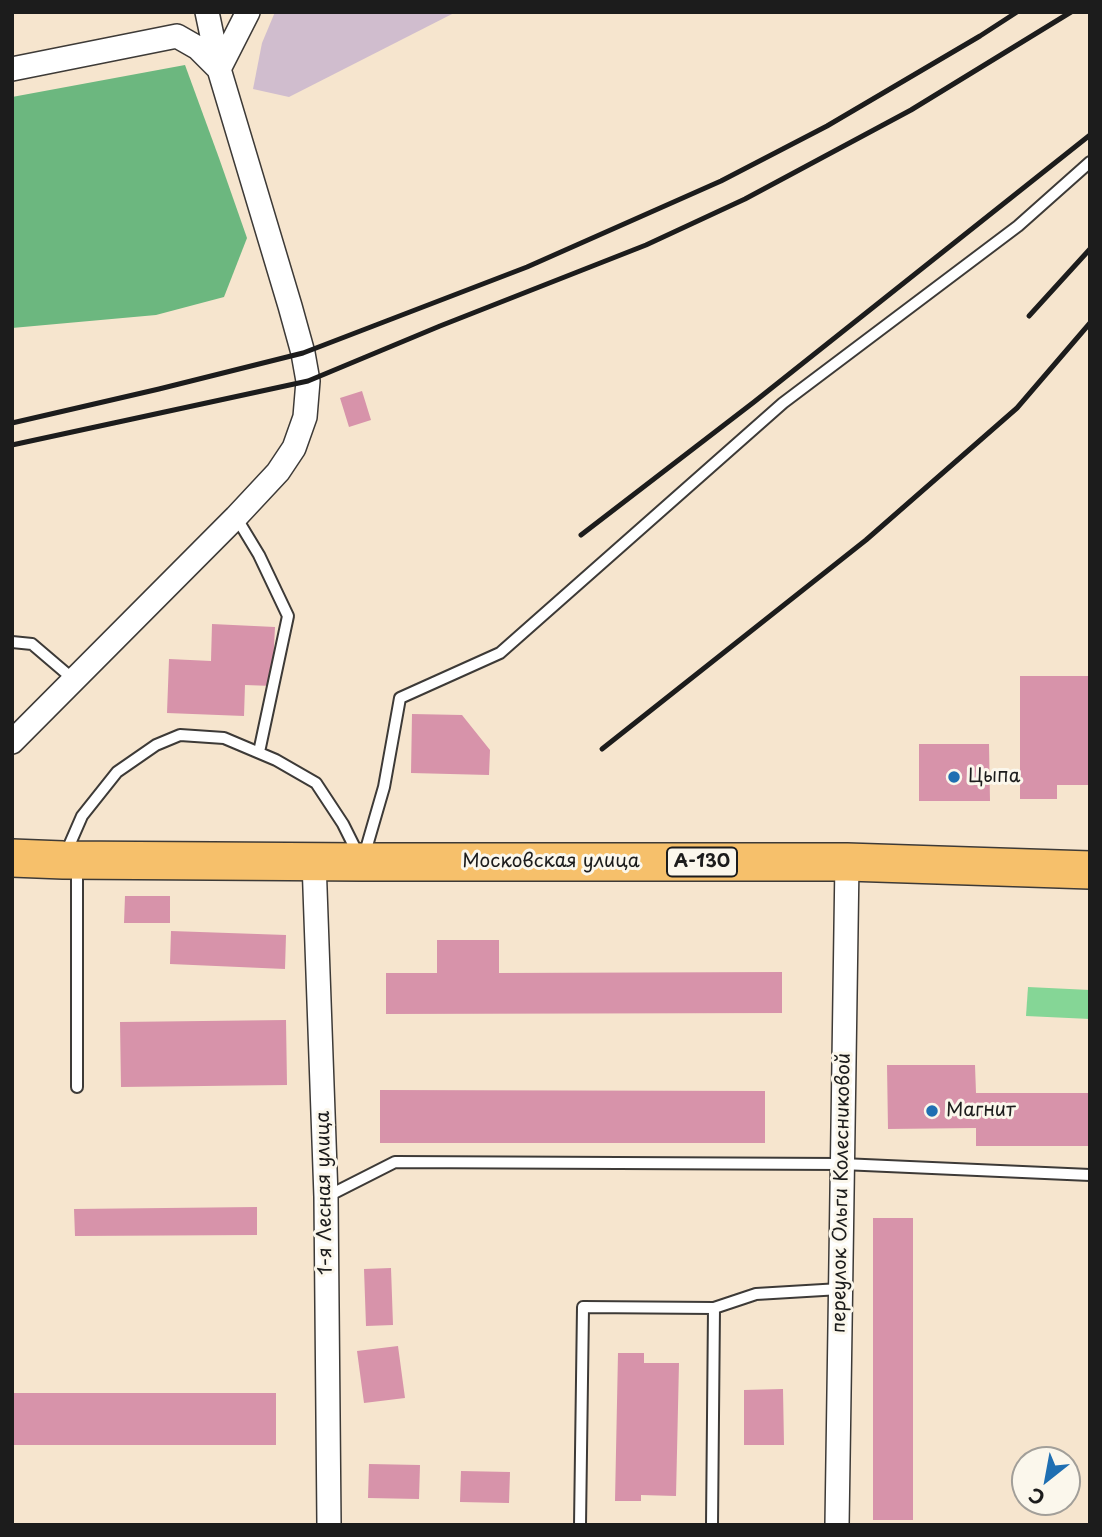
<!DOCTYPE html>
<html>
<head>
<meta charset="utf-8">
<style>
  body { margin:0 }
  #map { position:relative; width:1102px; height:1537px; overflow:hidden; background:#f6e5ce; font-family:"Playpen Sans",sans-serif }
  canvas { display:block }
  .frame { position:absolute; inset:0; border:14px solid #1c1c1c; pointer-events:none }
  .north { position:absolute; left:1011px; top:1446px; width:70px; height:70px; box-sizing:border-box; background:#fbf7ec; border:2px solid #a29f99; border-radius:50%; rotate:211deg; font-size:19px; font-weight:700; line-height:28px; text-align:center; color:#1c1c1c }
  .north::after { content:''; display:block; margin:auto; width:24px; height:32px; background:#1f6fb2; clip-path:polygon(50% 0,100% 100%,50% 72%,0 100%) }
</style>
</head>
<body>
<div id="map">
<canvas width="1102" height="1537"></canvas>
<div class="frame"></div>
<div class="north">С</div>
</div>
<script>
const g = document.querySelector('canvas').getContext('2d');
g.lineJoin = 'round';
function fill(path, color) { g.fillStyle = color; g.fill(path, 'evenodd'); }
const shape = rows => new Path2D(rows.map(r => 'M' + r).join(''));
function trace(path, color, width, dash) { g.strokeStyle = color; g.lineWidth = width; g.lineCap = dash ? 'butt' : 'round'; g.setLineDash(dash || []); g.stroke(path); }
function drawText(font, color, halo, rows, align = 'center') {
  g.font = font + ' "Playpen Sans",sans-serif'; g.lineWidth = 6; g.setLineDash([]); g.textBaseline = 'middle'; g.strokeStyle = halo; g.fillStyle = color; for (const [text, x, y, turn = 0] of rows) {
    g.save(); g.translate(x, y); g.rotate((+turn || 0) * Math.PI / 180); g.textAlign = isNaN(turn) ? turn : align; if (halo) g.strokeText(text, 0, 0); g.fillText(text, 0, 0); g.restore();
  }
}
fill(shape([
  [275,12,456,12,289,97,253,89,262,43]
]), '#d0bdce');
fill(shape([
  [1028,987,1090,990,1090,1019,1026,1016]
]), '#85d696');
fill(shape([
  [185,65,219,158,247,238,224,297,156,315,12,328,12,97]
]), '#6cb77f');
fill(shape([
  [362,391,371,420,349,427,340,398],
  [212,624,275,627,272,686,245,685,244,716,167,713,169,659,211,661],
  [1020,676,1090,676,1090,785,1057,785,1057,799,1020,799],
  [412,714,462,715,490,750,489,775,411,773],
  [919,744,989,744,990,801,919,801],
  [125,896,170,896,170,923,124,923],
  [171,931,286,935,285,969,170,964],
  [437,940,499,940,499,973,782,972,782,1013,386,1014,386,973,437,973],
  [286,1020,287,1085,121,1087,120,1022],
  [887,1065,975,1065,976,1093,1090,1093,1090,1146,976,1146,976,1128,888,1129],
  [380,1090,765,1091,765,1143,380,1143],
  [257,1207,257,1235,75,1236,74,1209],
  [873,1218,913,1218,913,1520,873,1520],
  [391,1268,393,1325,366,1326,364,1269],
  [398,1346,405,1398,364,1403,357,1351],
  [618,1353,644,1353,644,1363,679,1363,676,1496,641,1495,641,1501,615,1501],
  [783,1389,784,1445,744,1445,744,1390],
  [12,1393,276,1393,276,1445,12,1445],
  [369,1464,420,1465,419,1499,368,1498],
  [461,1471,510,1472,509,1503,460,1502]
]), '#d793aa');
const lane = shape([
  [236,517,259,555,288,616,259,752],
  [12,642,32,644,73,679],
  [65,855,82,816,117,772,156,745,180,735,224,738,276,760,316,783,343,824,359,856],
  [364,856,384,787,400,698,500,653,783,403,1018,226,1090,162],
  [77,866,77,1087],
  [326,1197,395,1162,842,1164,1090,1175],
  [714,1308,756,1294,840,1289],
  [580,1525,583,1307,714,1308,712,1525]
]);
const street = shape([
  [12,69,177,36,198,48,219,69],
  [219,69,248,12],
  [12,742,236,517,278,472,294,448,305,417,308,381,303,353,290,306,219,69,207,12],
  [314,861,326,1197,329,1525],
  [837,1525,847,862]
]);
const primary = shape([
  [12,858,63,860,362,862,847,862,1090,870]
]);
trace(lane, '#3d3a37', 14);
trace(street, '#3d3a37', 26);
trace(primary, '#3d3a37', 40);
trace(lane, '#fff', 10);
trace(street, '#fff', 23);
trace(primary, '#f6c06b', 37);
trace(shape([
  [1029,316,1090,249],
  [12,423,159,389,303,353,527,267,721,181,827,126,980,36,1017,12],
  [12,445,308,381,440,326,646,245,745,199,911,110,1071,12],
  [581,535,754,402,1090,135],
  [602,749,866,540,1017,408,1090,323]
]), '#1c1c1c', 5);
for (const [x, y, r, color] of [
  [954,777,7,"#1f6fb2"],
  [932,1111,7,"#1f6fb2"]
]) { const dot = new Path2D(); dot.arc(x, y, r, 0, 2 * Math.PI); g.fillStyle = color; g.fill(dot); trace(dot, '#fbf7ec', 2.5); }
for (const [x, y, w] of [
  [702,862,70]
]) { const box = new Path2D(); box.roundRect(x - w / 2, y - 14.5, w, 29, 5); g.fillStyle = '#fbf7ec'; g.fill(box); trace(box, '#1c1c1c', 2); }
drawText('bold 18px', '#1c1c1c', null, [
  ["А-130",702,862]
]);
drawText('19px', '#1c1c1c', '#fbf7ec', [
  ["Цыпа",968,777],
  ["Магнит",946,1111]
], 'left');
drawText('19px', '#1c1c1c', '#fbf7ec', [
  ["Московская улица",551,862],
  ["1-я Лесная улица",325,1193,-91],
  ["переулок Ольги Колесниковой",842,1193,-89]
]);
</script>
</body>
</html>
